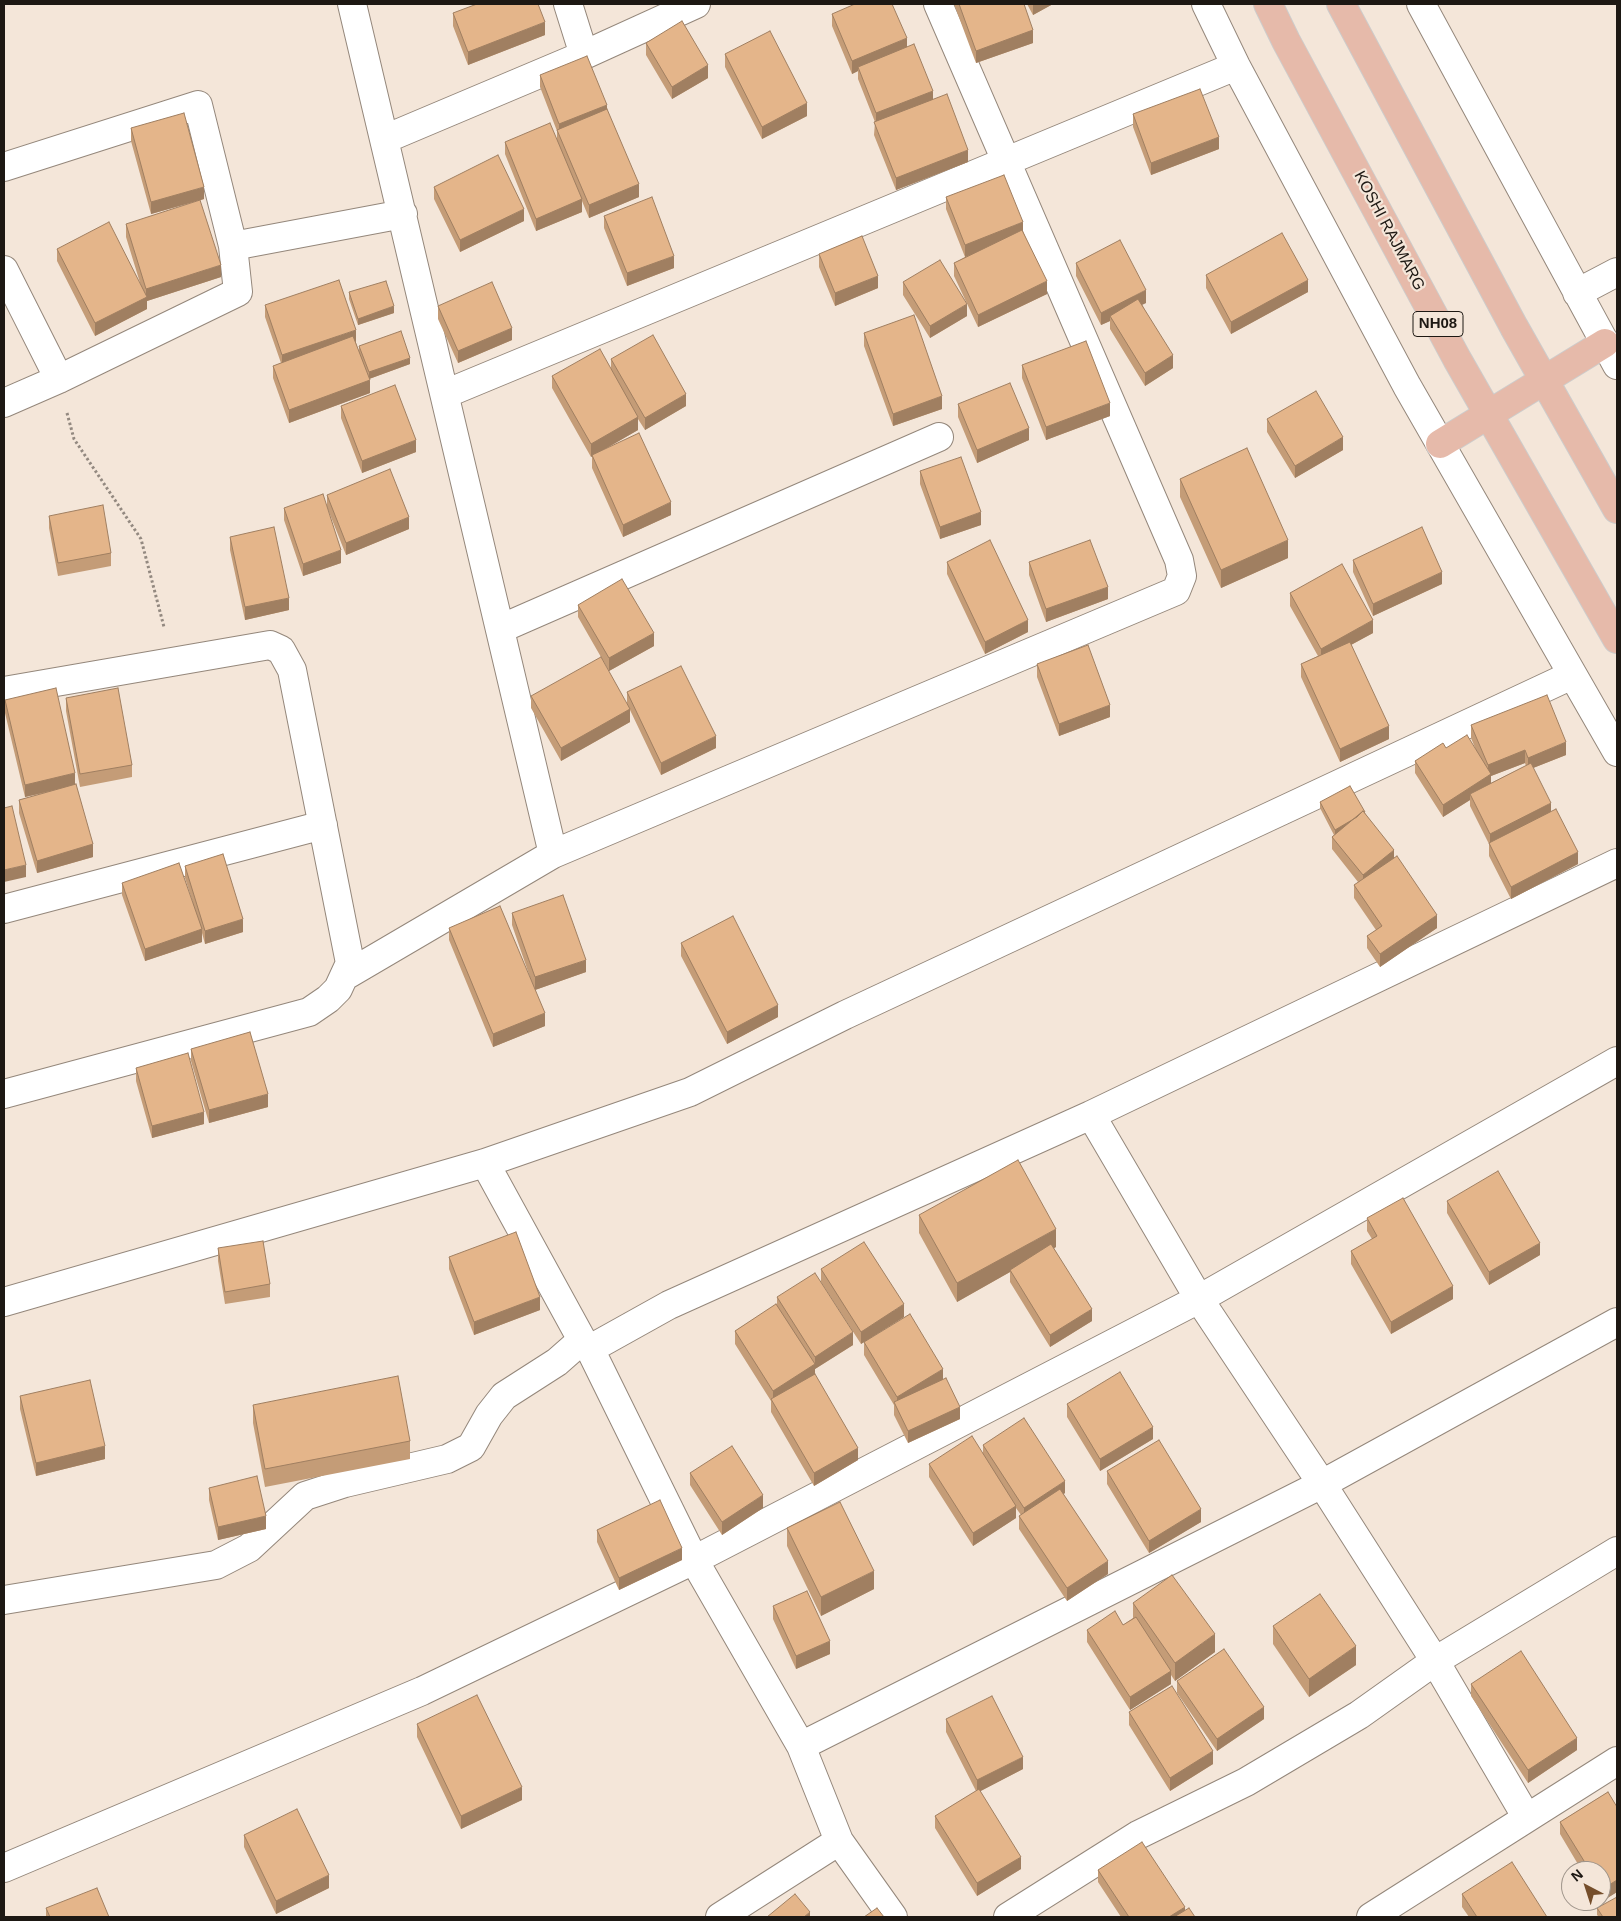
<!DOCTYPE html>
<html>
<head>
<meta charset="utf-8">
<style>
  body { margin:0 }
  #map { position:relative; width:1621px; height:1921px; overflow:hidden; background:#f4e6d9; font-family:Helvetica,sans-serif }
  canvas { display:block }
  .frame { position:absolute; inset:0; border:5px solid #1d1813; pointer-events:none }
  .north { position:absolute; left:1561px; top:1861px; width:50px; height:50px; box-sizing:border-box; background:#f4e6d9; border:1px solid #9e948a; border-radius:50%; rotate:320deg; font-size:14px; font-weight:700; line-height:20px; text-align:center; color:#1d1813 }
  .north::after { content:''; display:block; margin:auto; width:18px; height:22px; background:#754e2b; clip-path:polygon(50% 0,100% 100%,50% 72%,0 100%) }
</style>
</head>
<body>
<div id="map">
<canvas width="1621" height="1921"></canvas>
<div class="frame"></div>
<div class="north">N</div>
</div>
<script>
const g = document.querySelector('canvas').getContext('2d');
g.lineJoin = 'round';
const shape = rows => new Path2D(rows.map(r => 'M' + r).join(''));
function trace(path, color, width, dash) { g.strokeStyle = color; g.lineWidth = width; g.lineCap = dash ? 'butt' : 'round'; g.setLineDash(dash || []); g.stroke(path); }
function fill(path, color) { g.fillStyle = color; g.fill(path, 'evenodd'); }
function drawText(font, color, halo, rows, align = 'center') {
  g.font = font + ' Helvetica,sans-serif'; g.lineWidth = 4.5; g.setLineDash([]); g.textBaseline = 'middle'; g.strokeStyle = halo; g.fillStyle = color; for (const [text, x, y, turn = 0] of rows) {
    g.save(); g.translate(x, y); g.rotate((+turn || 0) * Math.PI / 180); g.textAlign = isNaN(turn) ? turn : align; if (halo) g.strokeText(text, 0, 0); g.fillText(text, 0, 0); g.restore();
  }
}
const minor = shape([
  [352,4,553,854],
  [568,4,584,55],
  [1206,4,1236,66,1407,386,1617,752],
  [1421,4,1617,365],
  [385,139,584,55,696,4],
  [4,167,198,105,233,246,238,292,59,379],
  [233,246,403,214],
  [4,270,59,379,4,403],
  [1577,293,1617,272],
  [445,394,1236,66],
  [500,629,939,437],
  [4,691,270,645,281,650,292,670,350,963,338,989,328,999,309,1012,4,1094],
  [4,909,323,825],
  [345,976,553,854,1176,591,1182,576,1179,560,938,4],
  [1091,1115,1617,863],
  [485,1163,582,1340,590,1349,694,1560,1199,1299,1617,1061],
  [4,1302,485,1163,690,1092,845,1015,1572,675],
  [590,1349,669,1305,1091,1115,1199,1299,1322,1484,801,1746],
  [4,1600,216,1565,249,1548,305,1496,345,1483,447,1459,471,1447,489,1415,504,1396,557,1362,582,1340],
  [1527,1818,1617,1761],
  [4,1868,422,1691,694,1560,801,1746,839,1841,893,1917],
  [720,1917,839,1841],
  [1008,1917,1138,1835,1246,1782,1359,1715,1435,1661,1322,1484,1617,1322],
  [1371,1917,1527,1818,1435,1661,1617,1551]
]);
const major = shape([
  [1268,4,1286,41,1457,359,1617,639],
  [1341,4,1514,327,1617,509],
  [1440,444,1605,343]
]);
trace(minor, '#94877b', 30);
trace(major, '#cdcccb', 30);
trace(shape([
  [67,413,74,439,141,539,164,627]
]), '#938980', 3, [2.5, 2.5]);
trace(minor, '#fff', 28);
trace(major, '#e6baaa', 28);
fill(shape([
  [954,4,1024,4,1033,43,976,63],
  [1027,4,1053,4,1033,15],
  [453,13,545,35,468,65,453,26],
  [832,14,907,47,933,100,968,162,896,190,874,135,875,122,858,79,858,71,852,74,832,26],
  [646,43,708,78,672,99,646,55],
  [725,54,807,116,762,139,725,67],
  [540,75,607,109,639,197,589,218,582,201,582,212,536,231,505,154,505,142,557,141,557,131,540,87],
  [1133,114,1219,149,1151,175,1133,127],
  [131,128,204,199,151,214,131,141],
  [434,187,524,221,460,252,434,199],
  [946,197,1023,231,1047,294,978,327,954,276,954,263,965,257,946,209],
  [604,216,674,268,627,286,604,228],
  [126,224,221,277,147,301,147,309,95,336,57,261,57,249,141,286,126,237],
  [819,254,878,288,835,306,819,267],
  [1076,263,1146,303,1142,304,1173,368,1145,386,1110,329,1110,321,1101,325,1076,276],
  [1206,275,1308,292,1231,334,1206,288],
  [903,282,967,316,930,338,903,295],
  [349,292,394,313,358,325,349,299],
  [265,305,356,343,359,352,359,346,410,364,369,379,370,393,289,423,273,378,273,366,281,363,265,317],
  [438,306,512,340,458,363,438,319],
  [864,333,942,409,893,426,864,346],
  [611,359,686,406,645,430,638,419,638,430,600,452,671,515,623,537,592,468,592,456,591,457,552,388,552,376,611,369],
  [1022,365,1110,416,1046,440,1022,378],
  [958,404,1029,440,977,463,958,417],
  [341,406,416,452,362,473,341,418],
  [1267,419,1343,450,1295,478,1267,432],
  [920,471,981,525,940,539,920,484],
  [1180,479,1288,558,1221,588,1180,497],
  [327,495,409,529,346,555,327,507],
  [284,508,341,563,303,576,284,520],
  [49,516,111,553,111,566,58,576,49,528],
  [230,537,289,610,245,620,230,550],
  [1353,560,1442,584,1373,616,1353,572],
  [947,562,1028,632,985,654,947,574],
  [1029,562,1108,599,1046,622,1029,575],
  [1290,593,1373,633,1351,645,1389,739,1340,762,1301,677,1301,664,1318,656,1290,606],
  [578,605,654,646,609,671,578,617],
  [1037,664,1110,717,1059,736,1037,677],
  [627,692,716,748,661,775,630,710,630,722,561,761,531,708,531,696,627,705],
  [66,698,132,765,132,777,80,787,66,711],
  [5,700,75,784,93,857,37,873,19,813,19,800,49,792,25,797,5,713],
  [1471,725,1566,755,1533,768,1551,811,1578,864,1511,899,1489,856,1489,844,1470,806,1470,800,1443,817,1415,773,1415,761,1446,748,1476,750,1471,738],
  [1525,763,1526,766,1491,783,1491,776],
  [1320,802,1365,813,1394,858,1437,928,1380,967,1367,948,1367,936,1376,930,1354,898,1354,885,1358,882,1332,849,1332,837,1334,835,1320,808],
  [185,866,243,932,205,944,202,933,202,942,145,961,122,895,122,883,193,903,185,878],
  [512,913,586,972,535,990,545,1026,493,1047,449,940,449,928,533,986,512,925],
  [681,943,778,1017,727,1044,681,956],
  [191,1049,268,1107,209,1123,191,1061],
  [136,1068,204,1124,152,1138,136,1081],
  [1447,1201,1540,1255,1489,1285,1447,1213],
  [919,1215,1056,1247,1054,1248,1092,1321,1050,1347,1010,1282,1010,1272,957,1302,919,1233],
  [1367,1218,1453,1299,1391,1334,1351,1264,1351,1251,1372,1239,1367,1231],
  [218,1248,270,1284,270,1297,225,1304,218,1261],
  [449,1257,540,1310,474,1335,449,1269],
  [821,1269,904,1317,872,1337,943,1379,960,1419,908,1443,894,1415,894,1405,864,1355,864,1342,861,1344,821,1282],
  [777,1297,853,1345,815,1369,815,1375,858,1460,814,1486,771,1412,771,1401,735,1344,735,1331,777,1304],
  [20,1396,105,1459,36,1476,20,1409],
  [1067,1404,1153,1439,1100,1471,1067,1417],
  [253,1405,410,1441,410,1459,265,1487,253,1423],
  [983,1445,1065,1493,1063,1494,1108,1574,1067,1601,1019,1529,1019,1516,1021,1515,1016,1508,1016,1518,973,1546,929,1477,929,1464,983,1453],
  [1107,1471,1201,1522,1149,1553,1107,1484],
  [690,1473,763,1508,722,1535,690,1485],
  [209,1488,266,1529,218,1540,209,1500],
  [787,1528,874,1589,821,1616,787,1546],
  [597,1530,682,1560,619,1590,597,1542],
  [1133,1603,1215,1652,1175,1681,1171,1675,1171,1684,1130,1710,1087,1642,1087,1630,1123,1625,1133,1618],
  [773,1606,830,1654,796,1669,773,1619],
  [1273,1626,1356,1665,1309,1697,1273,1644],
  [1177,1681,1264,1719,1217,1751,1177,1693],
  [1471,1684,1577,1750,1528,1783,1471,1696],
  [1129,1712,1213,1764,1170,1791,1129,1725],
  [946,1719,1023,1769,980,1791,1021,1869,977,1896,935,1828,935,1816,976,1791,946,1732],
  [417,1724,522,1800,461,1829,417,1737],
  [1608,1792,1617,1807,1617,1892,1593,1907,1590,1901,1601,1901,1601,1871,1582,1871,1560,1834,1560,1822],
  [244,1835,329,1888,276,1914,244,1847],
  [1098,1870,1185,1911,1195,1917,1121,1917,1098,1882],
  [1462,1894,1547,1917,1469,1917,1462,1907],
  [46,1908,109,1917,46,1917],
  [1597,1908,1617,1917,1599,1917,1597,1915]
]), '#c49c77');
fill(shape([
  [1033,4,1053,4,1033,15],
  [545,22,545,35,468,65,468,52],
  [1033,30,1033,43,976,63,976,51],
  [907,38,907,51,858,67,858,71,852,74,852,61],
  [708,65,708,78,672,99,672,87],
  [933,91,933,103,876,126,876,113],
  [807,103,807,116,762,139,762,127],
  [607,105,607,117,559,135,559,124],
  [1219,137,1219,149,1151,175,1151,163],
  [968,150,968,162,896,190,896,178],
  [639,184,639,197,589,218,589,205],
  [204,187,204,199,151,214,151,202],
  [582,199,582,212,536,231,536,219],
  [524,209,524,221,460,252,460,240],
  [1023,222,1023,235,965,257,965,245],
  [674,256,674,268,627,286,627,273],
  [221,265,221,277,147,301,147,309,95,336,95,323,146,297,146,289],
  [878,276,878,288,835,306,835,293],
  [1308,280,1308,292,1231,334,1231,322],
  [1047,281,1047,294,978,327,978,315],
  [1146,290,1146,303,1112,320,1110,316,1110,321,1101,325,1101,313],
  [967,304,967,316,930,338,930,326],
  [394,306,394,313,358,325,358,319],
  [512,328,512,340,458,363,458,351],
  [356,330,356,343,282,367,282,355],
  [1173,355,1173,368,1145,386,1145,373],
  [410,358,410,364,369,379,369,372],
  [370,380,370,393,289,423,289,410],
  [686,394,686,406,645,430,645,418],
  [942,396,942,409,893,426,893,414],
  [1110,403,1110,416,1046,440,1046,427],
  [638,417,638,430,591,457,591,444],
  [1029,428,1029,440,977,463,977,450],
  [1343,437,1343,450,1295,478,1295,466],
  [416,440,416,452,362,473,362,461],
  [671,502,671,515,623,537,623,525],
  [981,512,981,525,940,539,940,527],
  [409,517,409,529,346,555,346,543],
  [1288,540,1288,558,1221,588,1221,570],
  [341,550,341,563,303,576,303,564],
  [1442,572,1442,584,1373,616,1373,604],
  [1108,587,1108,599,1046,622,1046,609],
  [289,598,289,610,245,620,245,607],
  [1028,620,1028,632,985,654,985,642],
  [1373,620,1373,633,1321,661,1321,649],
  [654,633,654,646,609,671,609,658],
  [1110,705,1110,717,1059,736,1059,724],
  [630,709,630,722,561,761,561,748],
  [1389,726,1389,739,1340,762,1340,749],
  [716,736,716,748,661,775,661,763],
  [1566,742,1566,755,1528,770,1528,758],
  [1525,750,1525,763,1491,776,1491,786,1470,794,1470,800,1443,817,1443,805,1488,776,1488,765],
  [75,773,75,785,25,797,25,785],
  [1551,803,1551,816,1490,846,1490,834],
  [1365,812,1365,818,1335,836,1335,830],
  [93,844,93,857,37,873,37,861],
  [1394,850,1394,862,1363,887,1363,875],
  [1578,852,1578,864,1511,899,1511,887],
  [26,865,26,877,4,882,4,870],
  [1437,915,1437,928,1380,967,1380,954],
  [243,919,243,932,205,944,205,931],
  [202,929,202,942,145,961,145,949],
  [586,960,586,972,535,990,535,977],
  [778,1005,778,1017,727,1044,727,1032],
  [545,1013,545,1026,493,1047,493,1034],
  [268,1094,268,1107,209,1123,209,1110],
  [204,1112,204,1124,152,1138,152,1126],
  [1056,1229,1056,1247,1011,1272,1010,1270,1010,1272,957,1302,957,1283],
  [1540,1243,1540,1255,1489,1285,1489,1272],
  [1453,1286,1453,1299,1391,1334,1391,1322],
  [540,1297,540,1310,474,1335,474,1322],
  [904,1304,904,1317,861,1344,861,1332],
  [1092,1309,1092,1321,1050,1347,1050,1335],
  [853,1332,853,1345,815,1369,815,1357],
  [815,1364,815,1377,773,1402,773,1391],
  [943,1369,943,1381,897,1407,897,1397],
  [960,1407,960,1419,908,1443,908,1431],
  [1153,1427,1153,1439,1100,1471,1100,1459],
  [105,1446,105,1459,36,1476,36,1463],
  [858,1448,858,1460,814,1486,814,1473],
  [1065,1481,1065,1493,1024,1521,1024,1508],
  [763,1495,763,1508,722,1535,722,1522],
  [1016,1506,1016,1518,973,1546,973,1533],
  [1201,1509,1201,1522,1149,1553,1149,1541],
  [266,1516,266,1529,218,1540,218,1527],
  [682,1548,682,1560,619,1590,619,1578],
  [1108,1561,1108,1574,1067,1601,1067,1588],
  [874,1571,874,1589,821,1616,821,1597],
  [1215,1634,1215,1652,1175,1681,1175,1663],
  [830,1641,830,1654,796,1669,796,1656],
  [1356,1646,1356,1665,1309,1697,1309,1679],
  [1171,1671,1171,1684,1130,1710,1130,1697],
  [1264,1707,1264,1719,1217,1751,1217,1739],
  [1577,1738,1577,1750,1528,1783,1528,1770],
  [1213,1751,1213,1764,1170,1791,1170,1778],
  [1023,1757,1023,1769,977,1793,977,1780],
  [522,1787,522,1800,461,1829,461,1816],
  [1021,1857,1021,1869,977,1896,977,1883],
  [329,1875,329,1888,276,1914,276,1901],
  [1617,1880,1617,1892,1593,1907,1593,1901,1601,1901,1601,1890],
  [1185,1907,1185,1917,1169,1917],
  [810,1912,810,1917,804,1917]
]), '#a07f61');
const building = shape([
  [477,4,538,4,545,22,468,52,453,13,477,4],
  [855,4,892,4,907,38,852,61,832,14,855,4],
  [959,4,1024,4,1033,30,976,51,959,4],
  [682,21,708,65,672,87,646,43,682,21],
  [770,31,807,103,762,127,725,54,770,31],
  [914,44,933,91,876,113,858,67,914,44],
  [587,56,607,105,559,124,540,75,587,56],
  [1200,89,1219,137,1151,163,1133,114,1200,89],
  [947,94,968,150,896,178,874,122,947,94],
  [607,109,639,184,589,205,557,130,607,109],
  [184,113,204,187,151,202,131,128,184,113],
  [550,123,582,199,536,219,505,142,550,123],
  [498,155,524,209,460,240,434,187,498,155],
  [1004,175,1023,222,965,245,946,197,1004,175],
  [652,197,674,256,627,273,604,216,652,197],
  [200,200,221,265,146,289,126,224,200,200],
  [109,222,147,297,95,323,57,249,109,222],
  [1022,230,1047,281,978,315,954,263,1022,230],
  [1282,233,1308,280,1231,322,1206,275,1282,233],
  [862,236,878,276,835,293,819,254,862,236],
  [1120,240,1146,290,1101,313,1076,263,1120,240],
  [940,260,967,304,930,326,903,282,940,260],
  [339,280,356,330,282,355,265,305,339,280],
  [386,281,394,306,358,319,349,292,386,281],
  [492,282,512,328,458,351,438,306,492,282],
  [1138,299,1173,355,1145,373,1110,316,1138,299],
  [914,315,942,396,893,414,864,333,914,315],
  [401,331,410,358,369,372,359,346,401,331],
  [653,335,686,394,645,418,611,359,653,335],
  [353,336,370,380,289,410,273,366,353,336],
  [1086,341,1110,403,1046,427,1022,365,1086,341],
  [600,349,638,417,591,444,552,376,600,349],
  [1010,383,1029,428,977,450,958,404,1010,383],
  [395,385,416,440,362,461,341,406,395,385],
  [1316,391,1343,437,1295,466,1267,419,1316,391],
  [639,433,671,502,623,525,592,455,639,433],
  [1247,448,1288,540,1221,570,1180,479,1247,448],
  [961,457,981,512,940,527,920,471,961,457],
  [390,469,409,517,346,543,327,495,390,469],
  [323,494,341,550,303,564,284,508,323,494],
  [103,505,111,553,58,563,49,516,103,505],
  [274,527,289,598,245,607,230,537,274,527],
  [1422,527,1442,572,1373,604,1353,560,1422,527],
  [990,540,1028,620,985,642,947,562,990,540],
  [1090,540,1108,587,1046,609,1029,562,1090,540],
  [1342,564,1373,620,1321,649,1290,593,1342,564],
  [622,579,654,633,609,658,578,605,622,579],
  [1350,642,1389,726,1340,749,1301,664,1350,642],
  [1088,645,1110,705,1059,724,1037,664,1088,645],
  [601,657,630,709,561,748,531,696,601,657],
  [681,666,716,736,661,763,627,692,681,666],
  [56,688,75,773,25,785,5,700,56,688],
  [118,688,132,765,80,774,66,698,118,688],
  [1547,695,1566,742,1528,758,1525,750,1488,765,1471,725,1547,695],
  [1467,735,1491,774,1443,805,1415,761,1443,743,1446,748,1467,735],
  [1531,763,1551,803,1490,834,1470,794,1531,763],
  [76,784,93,844,37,861,19,800,76,784],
  [1350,786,1365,812,1364,812,1363,811,1357,817,1335,830,1320,802,1350,786],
  [12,806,26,865,4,870,4,808,12,806],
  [1556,809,1578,852,1511,887,1489,843,1556,809],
  [1363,811,1394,850,1363,875,1332,837,1363,811],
  [223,854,243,919,205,931,185,866,223,854],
  [1397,856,1437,915,1380,954,1367,936,1382,926,1354,885,1397,856],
  [179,863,202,929,145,949,122,883,179,863],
  [563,895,586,960,535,977,512,913,563,895],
  [500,906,545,1013,493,1034,449,928,500,906],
  [733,916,778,1005,727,1032,681,943,733,916],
  [250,1032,268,1094,209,1110,191,1049,250,1032],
  [188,1053,204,1112,152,1126,136,1068,188,1053],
  [1018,1160,1056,1229,957,1283,919,1215,1018,1160],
  [1498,1171,1540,1243,1489,1272,1447,1201,1498,1171],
  [1403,1198,1453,1286,1391,1322,1351,1251,1377,1236,1367,1218,1403,1198],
  [516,1232,540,1297,474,1322,449,1257,516,1232],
  [263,1241,270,1284,225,1292,218,1248,263,1241],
  [864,1242,904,1304,861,1332,821,1269,864,1242],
  [1051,1244,1092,1309,1050,1335,1010,1270,1051,1244],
  [815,1273,853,1332,815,1357,777,1297,815,1273],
  [776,1304,815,1364,773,1391,735,1331,776,1304],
  [910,1314,943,1369,897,1397,864,1342,910,1314],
  [1120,1372,1153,1427,1100,1459,1067,1404,1120,1372],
  [815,1374,858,1448,814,1473,771,1399,815,1374],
  [398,1376,410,1441,265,1469,253,1405,398,1376],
  [946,1378,960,1407,908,1431,894,1402,946,1378],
  [90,1380,105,1446,36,1463,20,1396,90,1380],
  [1024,1418,1065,1481,1024,1508,983,1445,1024,1418],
  [972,1436,1016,1506,973,1533,929,1464,972,1436],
  [1159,1440,1201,1509,1149,1541,1107,1471,1159,1440],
  [732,1446,763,1495,722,1522,690,1473,732,1446],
  [257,1476,266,1516,218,1527,209,1488,257,1476],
  [1060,1489,1108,1561,1067,1588,1019,1516,1060,1489],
  [660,1500,682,1548,619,1578,597,1530,660,1500],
  [840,1502,874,1571,821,1597,787,1528,840,1502],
  [1172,1575,1215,1634,1175,1663,1133,1603,1172,1575],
  [807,1591,830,1641,796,1656,773,1606,807,1591],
  [1320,1594,1356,1646,1309,1679,1273,1626,1320,1594],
  [1115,1611,1123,1625,1136,1617,1171,1671,1130,1697,1087,1630,1115,1611],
  [1224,1649,1264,1707,1217,1739,1177,1681,1224,1649],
  [1521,1651,1577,1738,1528,1770,1471,1684,1521,1651],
  [1172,1686,1213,1751,1170,1778,1129,1712,1172,1686],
  [477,1695,522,1787,461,1816,417,1724,477,1695],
  [992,1696,1023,1757,977,1780,946,1719,992,1696],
  [979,1789,1021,1857,977,1883,935,1816,979,1789],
  [1608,1792,1617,1807,1617,1880,1601,1890,1601,1871,1586,1871,1589,1869,1560,1822,1608,1792],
  [297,1809,329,1875,276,1901,244,1835,297,1809],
  [1142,1842,1185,1907,1169,1917,1129,1917,1098,1870,1142,1842],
  [1512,1862,1547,1917,1477,1917,1462,1894,1512,1862],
  [97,1888,109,1917,50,1917,46,1908,97,1888],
  [795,1894,810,1912,804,1917,767,1917,795,1894],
  [1617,1897,1617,1917,1603,1917,1597,1908,1617,1897],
  [877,1908,884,1917,864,1917,877,1908],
  [1189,1908,1195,1917,1174,1917,1189,1908]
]);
fill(building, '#e4b58a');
trace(building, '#a07f61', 1);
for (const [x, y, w] of [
  [1438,324,50]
]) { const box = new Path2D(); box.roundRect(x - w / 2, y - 12.5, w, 25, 4); g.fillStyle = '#f4e6d9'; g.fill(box); trace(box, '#1d1813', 1); }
drawText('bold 15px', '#1d1813', null, [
  ["NH08",1438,324]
]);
drawText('16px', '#1d1813', '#f4e6d9', [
  ["KOSHI RAJMARG",1389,231,62]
]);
</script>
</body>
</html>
